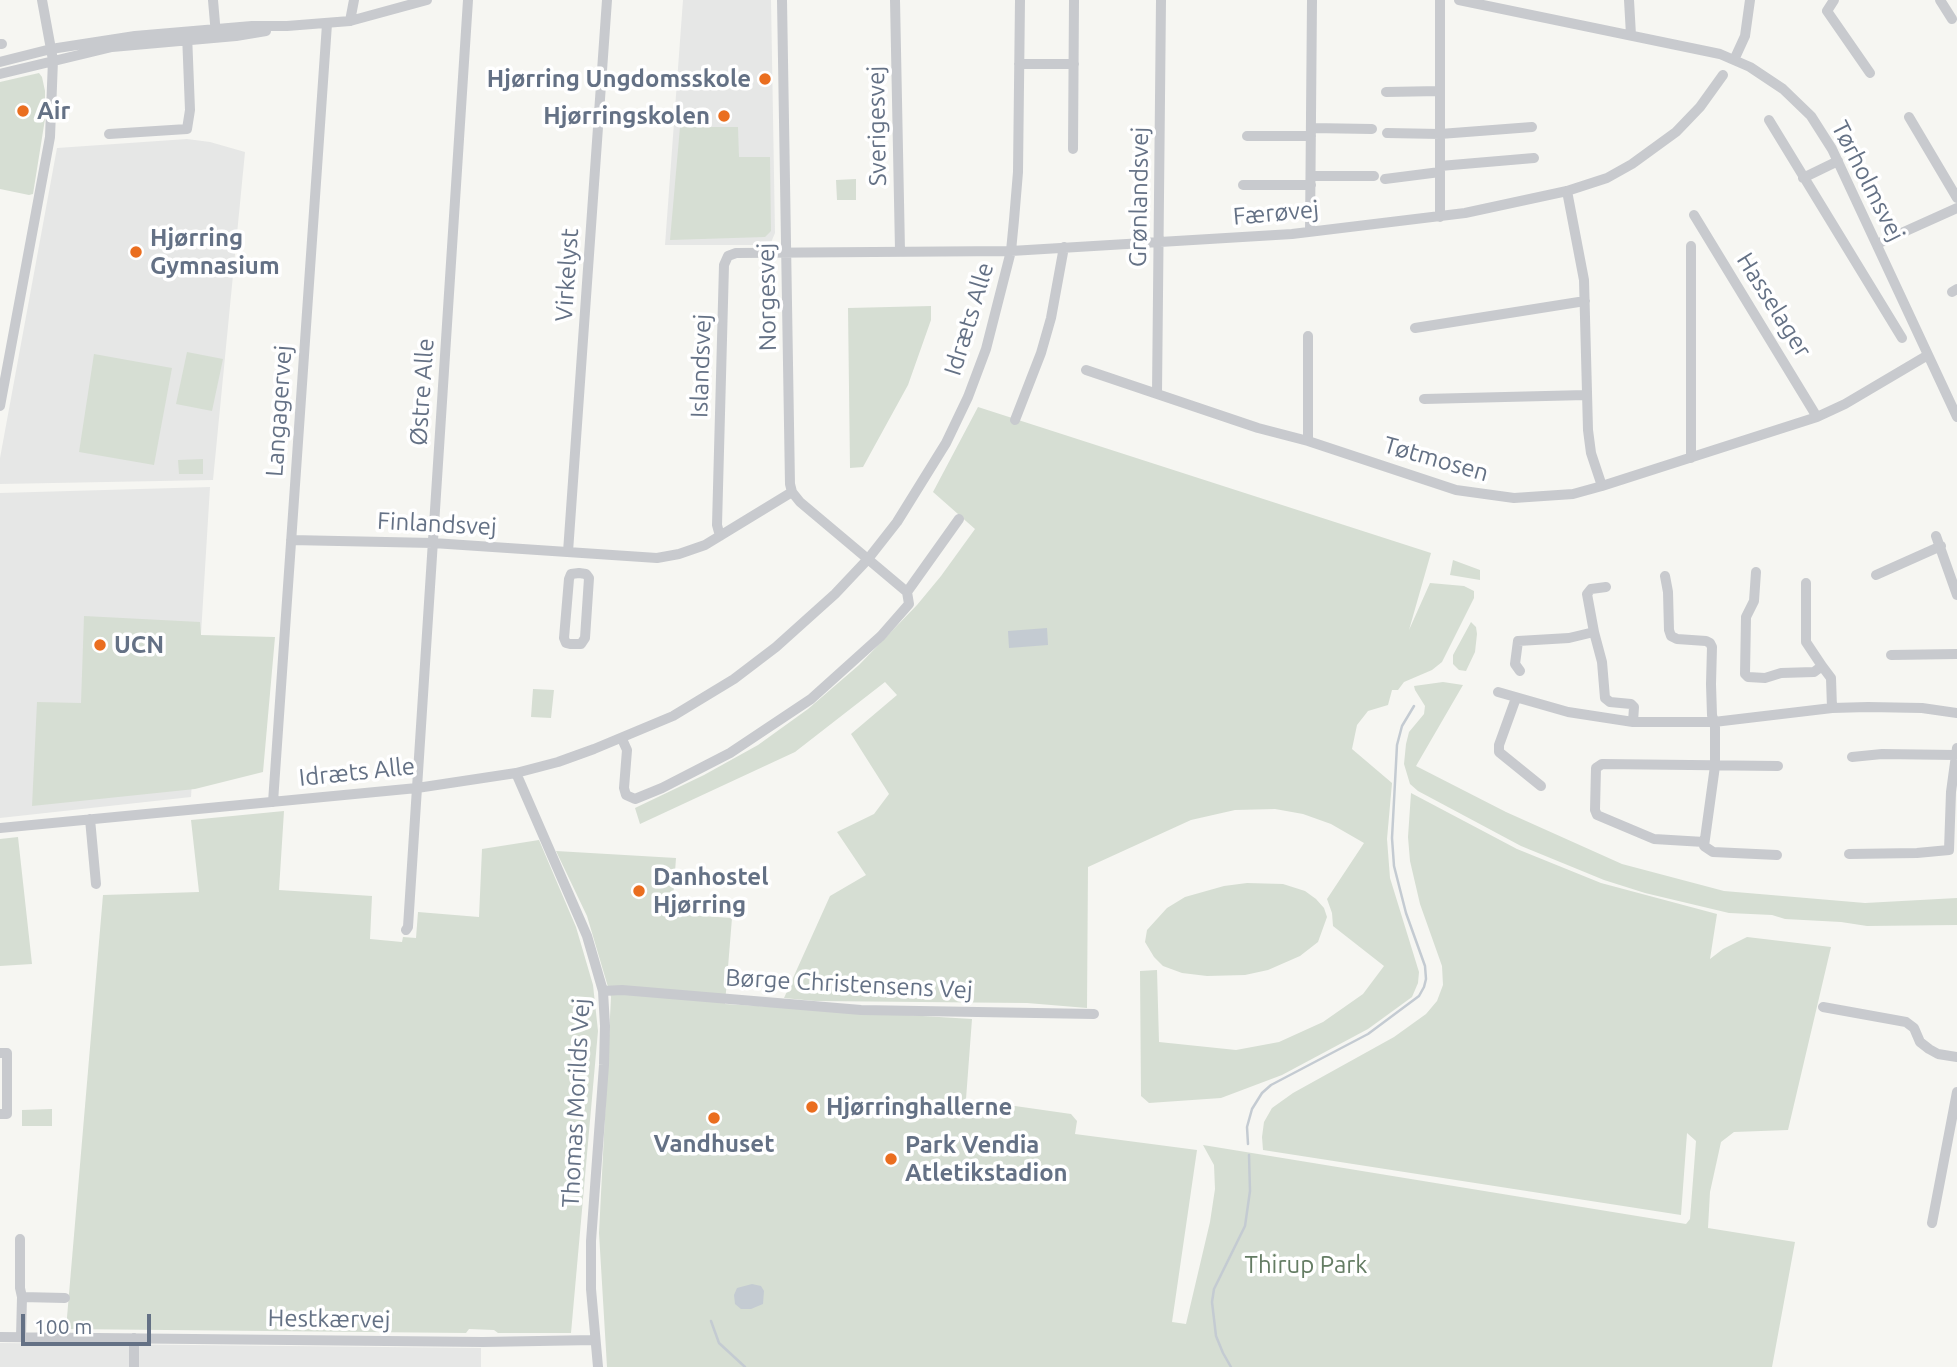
<!DOCTYPE html>
<html>
<head>
<meta charset="utf-8">
<style>
  body { margin:0 }
  #map { position:relative; width:1957px; height:1367px; overflow:hidden; background:#f6f6f2; font-family:Ubuntu,sans-serif }
  canvas { display:block }
  .scale { position:absolute; left:21px; top:1314px; width:130px; height:32px; box-sizing:border-box; border:4px solid #647185; border-top:0; padding-left:9px; font-size:21px; line-height:24px; white-space:nowrap; color:#647185; -webkit-text-stroke:5px #fff; paint-order:stroke }
</style>
</head>
<body>
<div id="map">
<canvas width="1957" height="1367"></canvas>
<div class="scale">100 m</div>
</div>
<script>
const g = document.querySelector('canvas').getContext('2d');
g.lineJoin = 'round';
function fill(path, color) { g.fillStyle = color; g.fill(path, 'evenodd'); }
const shape = rows => new Path2D(rows.map(r => 'M' + r).join(''));
function trace(path, color, width, dash) { g.strokeStyle = color; g.lineWidth = width; g.lineCap = dash ? 'butt' : 'round'; g.setLineDash(dash || []); g.stroke(path); }
function drawText(font, color, halo, rows, align = 'center') {
  g.font = font + ' Ubuntu,sans-serif'; g.lineWidth = 7; g.setLineDash([]); g.textBaseline = 'middle'; g.strokeStyle = halo; g.fillStyle = color; for (const [text, x, y, turn = 0] of rows) {
    g.save(); g.translate(x, y); g.rotate((+turn || 0) * Math.PI / 180); g.textAlign = isNaN(turn) ? turn : align; if (halo) g.strokeText(text, 0, 0); g.fillText(text, 0, 0); g.restore();
  }
}
fill(shape([
  [683,0,771,0,775,233,770,245,665,245],
  [187,139,210,142,245,152,213,480,0,484,0,458,57,148],
  [210,487,191,797,0,818,0,493],
  [0,1343,481,1348,481,1367,0,1367]
]), '#e6e7e6');
fill(shape([
  [39,73,42,77,45,91,45,119,33,194,29,195,0,189,0,82],
  [680,127,738,127,739,157,770,157,771,231,765,237,670,240],
  [856,179,856,200,837,200,836,180],
  [931,306,931,320,908,385,863,467,850,468,848,308],
  [187,352,223,359,212,411,176,404],
  [94,354,172,368,154,465,79,452],
  [978,407,1431,553,1409,630,1430,583,1464,586,1474,591,1474,598,1442,662,1432,670,1404,682,1398,690,1392,690,1388,705,1368,711,1357,725,1352,749,1392,783,1387,839,1390,878,1419,972,1418,983,1412,997,1368,1029,1282,1075,1221,1098,1149,1103,1141,1096,1140,971,1157,970,1159,1042,1236,1050,1279,1042,1323,1022,1363,994,1384,966,1333,926,1332,913,1327,899,1364,843,1331,824,1303,814,1275,809,1235,810,1191,820,1088,867,1087,1008,1027,1003,815,1001,784,998,830,896,866,875,837,832,874,814,889,794,851,734,897,695,885,682,795,752,640,824,635,808,704,775,758,745,808,709,859,665,917,605,941,576,975,529,933,492],
  [203,459,203,474,179,474,178,460],
  [1453,560,1480,570,1480,580,1450,575],
  [84,616,200,622,201,635,275,637,263,772,195,789,32,806,37,702,81,703],
  [1471,622,1476,627,1477,634,1475,652,1466,671,1459,670,1453,664,1453,655],
  [1443,682,1463,685,1416,766,1506,812,1622,864,1724,891,1865,903,1957,898,1957,925,1867,926,1841,922,1785,919,1772,915,1729,913,1645,893,1604,880,1521,846,1418,791,1410,784,1404,764,1406,744,1409,732,1424,714,1425,706,1415,690,1414,686],
  [533,689,554,690,551,718,531,717],
  [1411,793,1517,849,1601,883,1717,914,1710,959,1723,949,1747,937,1831,947,1788,1130,1734,1132,1721,1142,1710,1192,1708,1228,1795,1242,1772,1367,607,1367,599,1233,611,997,587,916,556,851,676,858,672,914,732,918,725,1004,972,1019,966,1099,1071,1114,1077,1121,1075,1134,1197,1150,1172,1322,1186,1324,1210,1222,1215,1189,1214,1165,1203,1145,1686,1224,1690,1219,1696,1141,1687,1133,1681,1215,1263,1150,1262,1137,1264,1122,1272,1108,1293,1093,1394,1037,1426,1014,1437,1001,1443,985,1442,966,1420,904,1410,861,1408,837],
  [284,811,279,890,372,896,370,939,402,942,403,937,416,938,418,912,479,917,482,849,539,840,576,927,593,985,598,1031,571,1333,498,1333,494,1330,469,1329,466,1333,66,1329,103,895,199,892,191,820],
  [18,837,32,964,0,966,0,839],
  [1247,883,1283,884,1305,891,1316,899,1324,908,1327,917,1318,942,1300,956,1268,970,1245,975,1207,976,1182,973,1163,966,1154,957,1145,942,1147,930,1167,908,1185,897,1224,886],
  [52,1109,52,1126,22,1126,22,1110]
]), '#d6ded3');
fill(shape([
  [1047,628,1048,645,1009,648,1008,631],
  [752,1284,761,1286,764,1291,763,1304,751,1309,741,1309,735,1304,734,1295,737,1288]
]), '#c4cbd2');
trace(shape([
  [1248,1144,1247,1127,1252,1109,1262,1093,1271,1085,1368,1034,1419,996,1424,987,1426,979,1425,966,1406,913,1394,866,1392,838,1397,745,1402,726,1414,706],
  [711,1321,719,1343,745,1367],
  [1231,1367,1223,1353,1216,1336,1212,1302,1214,1289,1245,1226,1250,1191,1249,1155]
]), '#c4cbd2', 2.5);
trace(shape([
  [213,0,216,35],
  [895,0,900,250],
  [1459,0,1720,54,1750,67,1783,89,1811,116,1832,149,1957,417],
  [1629,0,1631,35],
  [1834,0,1827,11,1870,73],
  [1940,0,1952,19],
  [350,21,354,0],
  [0,44,2,44],
  [1734,60,1745,36,1750,0],
  [0,62,51,49,135,36,252,26,287,26,350,21,427,0],
  [1019,64,1074,64],
  [0,74,112,47,236,36,266,31],
  [1386,92,1440,91],
  [1909,117,1957,198],
  [1769,120,1902,338],
  [1311,128,1372,129],
  [1387,133,1440,134,1532,127],
  [109,134,187,129,190,110,187,34],
  [1247,136,1311,136],
  [1073,149,1074,0],
  [1440,166,1534,158],
  [1311,176,1374,176],
  [1803,178,1838,161],
  [1385,179,1440,172],
  [1243,185,1311,185],
  [1567,191,1584,280,1588,430,1591,453,1602,486],
  [1694,215,1817,417],
  [1440,217,1440,0],
  [1310,232,1312,0],
  [1877,244,1957,208],
  [1952,292,1957,289],
  [1415,328,1585,301],
  [1086,370,1258,428,1308,441,1456,490,1514,498,1573,494,1602,486,1817,417,1845,404,1928,355],
  [1157,394,1161,0],
  [1424,399,1586,395],
  [0,406,50,137,53,60,42,0],
  [1015,420,1041,353,1051,318,1064,247],
  [1308,441,1308,336],
  [1691,458,1691,246],
  [720,536,717,525,724,265,728,256,736,253,1011,251,1292,234,1465,213,1567,191,1607,178,1632,164,1676,132,1700,107,1723,75],
  [1936,536,1957,595],
  [291,540,433,543,657,558,679,554,705,545,792,492],
  [568,552,607,0],
  [1756,572,1754,601,1746,617,1745,674,1748,677,1765,678,1781,673,1814,672,1822,666,1831,678,1832,708],
  [579,573,586,574,589,578,585,638,581,644,570,644,566,643,564,638,569,579,571,574,579,573],
  [1876,575,1941,546],
  [1665,576,1668,592,1669,630,1671,636,1677,639,1706,641,1710,643,1712,647,1711,684,1712,715,1715,727,1715,766,1704,846,1713,852,1777,855],
  [1806,583,1806,642,1822,666],
  [907,592,959,519],
  [1594,632,1587,594,1591,589,1606,587],
  [1891,655,1957,654],
  [1520,671,1515,664,1518,641,1569,638,1594,632,1602,662,1605,698,1610,702,1631,704,1634,707,1633,722],
  [1498,692,1568,712,1633,722,1714,722,1832,708,1868,707,1922,708,1957,713],
  [1516,698,1499,745,1499,752,1541,786],
  [622,739,627,750,624,788,626,795,635,799,662,788,730,753,811,699,881,636,909,604,907,592,800,502,792,492,790,484,782,0],
  [1852,757,1882,754,1955,755],
  [516,773,587,936,603,991,605,1026,604,1065,591,1241,591,1289,598,1367],
  [273,802,327,24],
  [90,819,96,884],
  [0,828,417,788,516,773,558,762,594,749,673,716,734,679,776,647,835,594,868,559,897,522,946,443,968,397,986,349,1011,251,1014,220,1018,172,1020,0],
  [1704,842,1654,839,1597,815,1595,810,1596,768,1602,764,1778,766],
  [1849,854,1917,853,1949,850,1951,792,1957,748],
  [406,930,408,927,468,0],
  [603,991,622,990,861,1010,1094,1014],
  [1823,1007,1906,1022,1914,1028,1920,1042,1929,1049,1938,1054,1957,1057],
  [0,1053,7,1053,7,1114,0,1114],
  [1932,1223,1957,1092],
  [20,1239,20,1288,22,1297],
  [0,1337,483,1342,594,1340],
  [21,1337,22,1297,65,1298],
  [134,1367,134,1338]
]), '#c8cace', 10);
for (const [x, y, r, color] of [
  [765,79,7,"#ea6e1f"],
  [23,111,7,"#ea6e1f"],
  [724,116,7,"#ea6e1f"],
  [136,252,7,"#ea6e1f"],
  [100,645,7,"#ea6e1f"],
  [639,891,7,"#ea6e1f"],
  [812,1107,7,"#ea6e1f"],
  [714,1118,7,"#ea6e1f"],
  [891,1159,7,"#ea6e1f"]
]) { const dot = new Path2D(); dot.arc(x, y, r, 0, 2 * Math.PI); g.fillStyle = color; g.fill(dot); trace(dot, '#fff', 2.5); }
drawText('bold 24px', '#647185', '#fff', [
  ["Hjørring Ungdomsskole",751,79,"right"],
  ["Air",37,111],
  ["Hjørringskolen",710,116,"right"],
  ["Hjørring",150,238],
  ["Gymnasium",150,266],
  ["UCN",114,645],
  ["Danhostel",653,877],
  ["Hjørring",653,905],
  ["Hjørringhallerne",826,1107],
  ["Vandhuset",714,1144,"center"],
  ["Park Vendia",905,1145],
  ["Atletikstadion",905,1173]
], 'left');
drawText('24px', '#647185', '#fff', [
  ["Sverigesvej",877,126,-91],
  ["Tørholmsvej",1868,181,63],
  ["Grønlandsvej",1139,197,-89],
  ["Færøvej",1276,213,-5],
  ["Virkelyst",567,275,-86],
  ["Norgesvej",767,297,-91],
  ["Hasselager",1774,305,58],
  ["Idræts Alle",969,319,-73],
  ["Islandsvej",701,366,-88],
  ["Østre Alle",422,392,-86],
  ["Langagervej",279,411,-86],
  ["Tøtmosen",1436,459,16],
  ["Finlandsvej",437,524,3],
  ["Idræts Alle",357,772,-6],
  ["Børge Christensens Vej",849,984,3],
  ["Thomas Morilds Vej",576,1103,-87],
  ["Hestkærvej",329,1319,1]
]);
drawText('24px', '#647c63', '#fff', [
  ["Thirup Park",1306,1265]
]);
</script>
</body>
</html>
